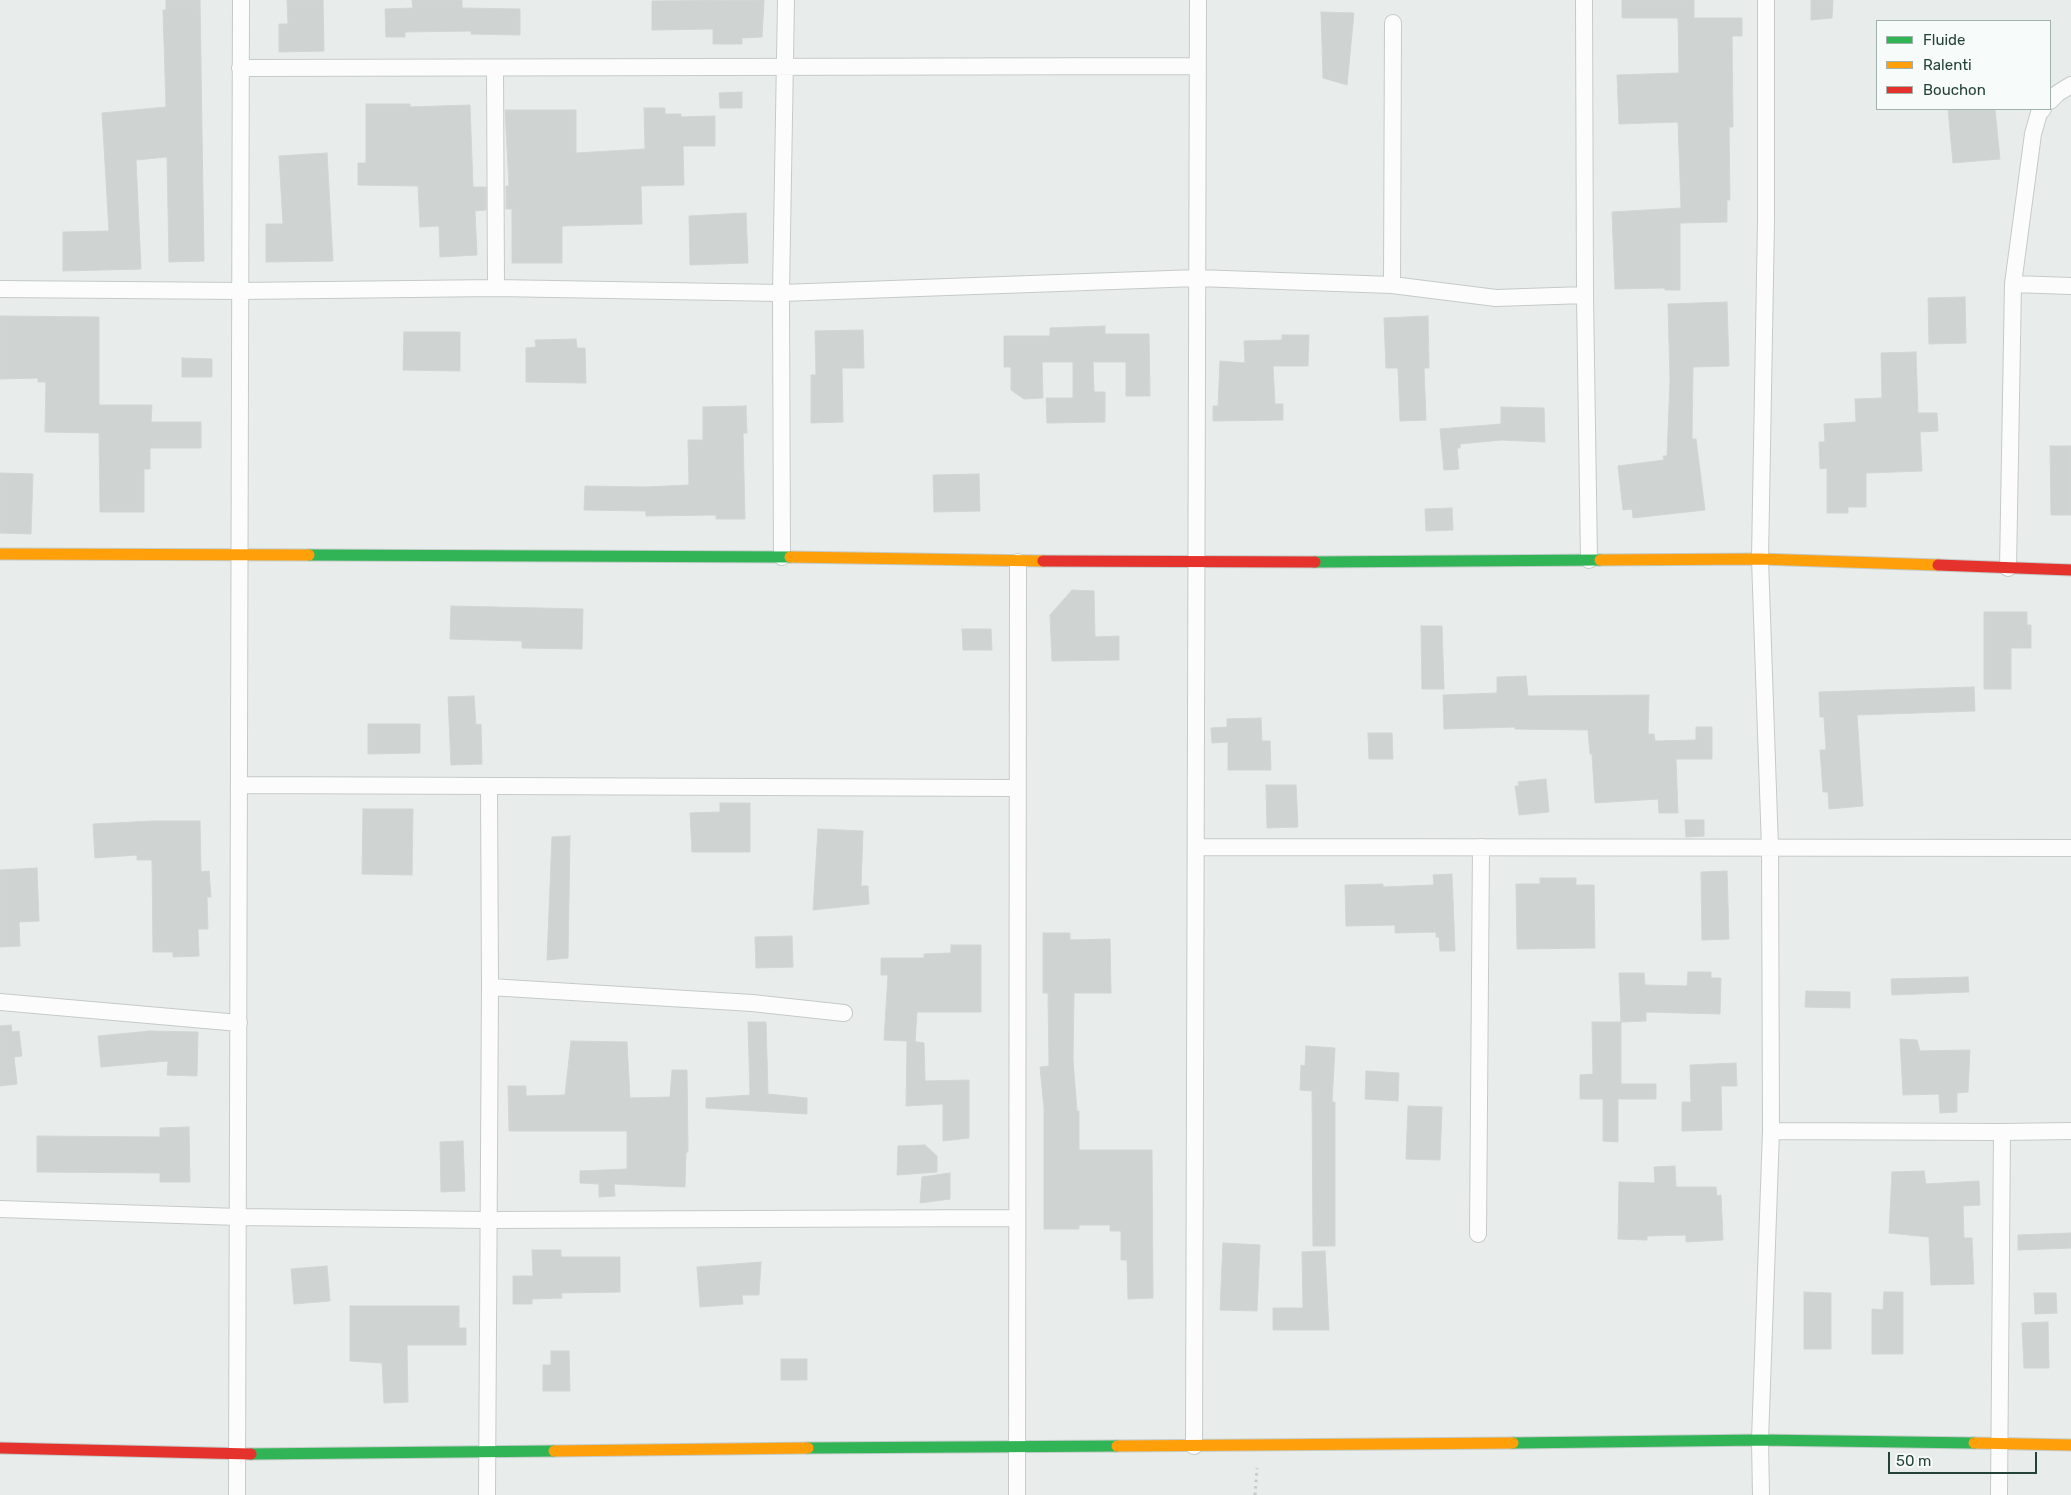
<!DOCTYPE html>
<html>
<head>
<meta charset="utf-8">
<style>
  body { margin:0 }
  #map { position:relative; width:2071px; height:1495px; overflow:hidden; background:#e8edeb; font-family:Rubik,sans-serif }
  canvas { display:block }
  .legend { position:absolute; left:1876px; top:20px; width:175px; height:90px; box-sizing:border-box; background:#f7fbf9; border:1px solid #a3b1ad; margin:0; padding:6px 9px; list-style:none; font-size:15px; color:#24423a }
  .legend li { display:flex; align-items:center; gap:10px; height:25px }
  .legend b { width:25px; border:1px solid #a3b1ad }
  .scale { position:absolute; left:1888px; top:1452px; width:149px; height:22px; box-sizing:border-box; border:2px solid #24423a; border-top:0; padding-left:6px; font-size:15px; line-height:18px; white-space:nowrap; color:#24423a; -webkit-text-stroke:4px #f7fbf9; paint-order:stroke }
</style>
</head>
<body>
<div id="map">
<canvas width="2071" height="1495"></canvas>
<ul class="legend">
<li><b style="height:6px;background:#30b455"></b>Fluide</li>
<li><b style="height:6px;background:#ff9f0a"></b>Ralenti</li>
<li><b style="height:6px;background:#e5322d"></b>Bouchon</li>
</ul>
<div class="scale">50 m</div>
</div>
<script>
const g = document.querySelector('canvas').getContext('2d');
g.lineJoin = 'round';
function fill(path, color) { g.fillStyle = color; g.fill(path, 'evenodd'); }
const shape = rows => new Path2D(rows.map(r => 'M' + r).join(''));
function trace(path, color, width, dash) { g.strokeStyle = color; g.lineWidth = width; g.lineCap = dash ? 'butt' : 'round'; g.setLineDash(dash || []); g.stroke(path); }
const building = shape([
  [166,0,200,0,204,261,169,262,167,157,136,160,141,269,63,271,63,232,109,231,102,113,166,107,163,10,166,10,166,0],
  [287,0,323,0,324,51,279,52,279,24,288,24,287,0],
  [412,0,462,0,462,8,520,9,520,35,471,34,471,31,405,32,405,37,386,37,385,9,413,8,412,0],
  [764,0,762,37,742,38,742,44,713,44,713,29,652,30,652,1,764,0],
  [1622,0,1694,0,1694,18,1742,18,1742,36,1732,36,1733,127,1729,127,1730,200,1727,200,1727,222,1680,223,1680,290,1665,290,1665,288,1615,289,1612,212,1681,208,1678,122,1619,124,1617,75,1679,73,1678,18,1622,18,1622,0],
  [1811,0,1833,0,1832,18,1811,20,1811,0],
  [1321,12,1354,13,1347,85,1323,78,1321,12],
  [742,92,742,108,720,108,719,93,742,92],
  [366,104,410,104,410,107,470,105,473,187,486,187,486,210,475,211,477,255,440,257,439,226,420,227,418,186,358,185,358,163,366,163,366,104],
  [644,108,665,108,665,114,681,114,681,117,715,116,715,146,683,146,684,185,641,186,642,224,562,226,562,263,512,263,512,209,506,209,506,186,509,186,505,110,576,110,576,153,645,149,644,108],
  [1948,109,1995,109,2000,159,1953,163,1948,109],
  [327,153,333,261,266,262,266,224,283,224,279,156,327,153],
  [746,213,748,263,690,265,689,216,746,213],
  [1965,297,1966,343,1929,344,1928,298,1965,297],
  [1727,302,1729,366,1693,367,1692,439,1696,439,1705,510,1633,518,1632,509,1623,510,1618,466,1664,460,1663,456,1667,456,1670,380,1668,304,1727,302],
  [0,316,99,317,99,405,152,405,151,422,201,422,201,448,150,448,150,469,144,469,144,512,100,512,99,433,45,432,46,382,38,382,38,378,0,379,0,316],
  [1428,316,1429,368,1424,368,1426,420,1400,421,1398,368,1386,368,1384,318,1428,316],
  [1105,326,1105,334,1149,334,1150,396,1126,396,1126,362,1093,362,1094,392,1105,392,1105,422,1047,423,1046,398,1073,398,1073,362,1042,362,1043,398,1024,399,1011,390,1011,367,1004,367,1004,336,1050,336,1050,328,1105,326],
  [863,330,864,368,842,368,843,422,811,423,811,375,816,375,815,331,863,330],
  [404,332,460,332,460,371,403,370,404,332],
  [1282,335,1309,335,1308,366,1273,366,1275,404,1283,404,1283,420,1213,421,1213,406,1218,406,1220,361,1245,363,1244,341,1282,340,1282,335],
  [576,339,577,348,585,348,586,383,526,382,526,348,536,347,535,340,576,339],
  [1916,352,1918,413,1937,413,1938,431,1920,432,1922,471,1866,473,1866,507,1848,507,1848,513,1827,513,1827,468,1820,469,1819,442,1825,442,1824,424,1856,422,1855,399,1882,398,1881,353,1916,352],
  [182,358,212,359,212,377,182,377,182,358],
  [746,406,747,433,743,433,745,519,716,519,716,515,646,516,646,511,584,510,585,486,646,487,689,485,688,440,703,440,703,407,746,406],
  [1501,407,1544,408,1545,442,1501,440,1460,444,1460,448,1457,448,1459,469,1444,470,1440,429,1501,424,1501,407],
  [2050,446,2071,446,2071,515,2051,515,2050,446],
  [0,473,33,474,31,534,0,533,0,473],
  [979,474,980,511,934,512,933,475,979,474],
  [1452,508,1453,530,1426,531,1425,509,1452,508],
  [1072,590,1094,591,1095,637,1119,636,1119,660,1052,661,1050,615,1072,590],
  [451,606,583,609,582,649,522,648,522,641,450,639,451,606],
  [1984,612,2027,612,2027,625,2031,625,2031,648,2011,648,2011,689,1984,689,1984,612],
  [1421,626,1442,626,1444,689,1422,689,1421,626],
  [962,629,991,629,992,650,963,650,962,629],
  [1526,676,1528,696,1649,695,1648,734,1654,734,1655,741,1696,740,1696,727,1712,727,1712,759,1676,759,1678,813,1659,813,1658,799,1595,803,1592,754,1590,754,1588,730,1515,729,1515,727,1444,729,1443,695,1497,693,1497,677,1526,676],
  [1974,687,1975,711,1857,715,1863,806,1829,809,1828,792,1823,792,1820,750,1826,750,1824,717,1820,717,1819,692,1974,687],
  [474,696,476,725,481,724,482,764,451,765,448,697,474,696],
  [1261,718,1262,741,1270,741,1271,770,1228,770,1228,742,1212,743,1211,728,1227,727,1227,719,1261,718],
  [368,724,420,724,420,753,368,754,368,724],
  [1368,733,1392,733,1393,759,1369,759,1368,733],
  [1546,779,1549,812,1519,815,1515,786,1519,786,1518,782,1546,779],
  [1266,785,1296,785,1298,827,1267,828,1266,785],
  [720,803,750,803,750,852,692,852,690,813,720,812,720,803],
  [363,809,413,809,412,875,362,874,363,809],
  [1685,820,1704,820,1704,836,1686,837,1685,820],
  [153,821,200,821,201,872,209,871,211,897,207,897,208,929,198,929,199,956,173,957,173,952,153,952,152,860,137,860,137,855,95,858,93,824,153,821],
  [818,829,863,831,861,886,868,886,869,904,813,910,818,829],
  [570,836,568,958,547,960,552,837,570,836],
  [37,868,39,921,19,922,20,946,0,947,0,870,37,868],
  [1727,871,1729,939,1702,940,1701,872,1727,871],
  [1452,874,1455,951,1440,951,1439,937,1436,937,1436,932,1395,933,1395,925,1346,926,1345,885,1383,884,1383,887,1434,885,1433,875,1452,874],
  [1540,878,1576,878,1576,885,1594,885,1595,948,1517,949,1516,884,1540,884,1540,878],
  [1043,933,1070,933,1070,940,1110,939,1111,993,1074,993,1073,1060,1077,1111,1079,1111,1079,1150,1152,1150,1153,1298,1128,1299,1127,1260,1121,1260,1121,1231,1110,1231,1110,1225,1079,1225,1079,1229,1044,1229,1044,1108,1040,1067,1049,1066,1048,993,1043,993,1043,933],
  [792,936,793,967,756,968,755,937,792,936],
  [951,945,981,945,981,1012,917,1012,915,1042,911,1041,924,1043,925,1081,969,1080,969,1138,943,1141,943,1104,906,1106,907,1041,884,1040,888,975,881,975,881,958,924,958,924,954,951,953,951,945],
  [1688,972,1711,972,1711,978,1721,978,1720,1014,1646,1012,1646,1021,1621,1022,1619,973,1644,973,1645,985,1687,986,1688,972],
  [1968,977,1969,992,1892,995,1891,979,1968,977],
  [1806,991,1850,992,1850,1008,1805,1007,1806,991],
  [748,1022,766,1022,768,1094,807,1098,807,1114,706,1108,706,1098,750,1095,748,1022],
  [1592,1022,1621,1022,1621,1084,1656,1084,1656,1099,1618,1099,1618,1142,1603,1141,1603,1099,1580,1099,1580,1075,1593,1074,1592,1022],
  [11,1025,12,1032,19,1031,22,1056,14,1057,17,1084,0,1086,0,1026,11,1025],
  [150,1031,198,1032,197,1076,167,1075,168,1061,101,1067,98,1036,150,1031],
  [1900,1039,1917,1040,1920,1051,1970,1050,1968,1092,1957,1093,1957,1112,1940,1113,1939,1094,1903,1095,1900,1039],
  [571,1041,627,1042,630,1098,670,1097,672,1070,687,1070,688,1152,686,1152,685,1187,614,1184,615,1196,599,1197,599,1184,580,1183,580,1171,627,1169,627,1131,509,1131,508,1086,526,1086,526,1096,565,1095,571,1041],
  [1306,1046,1335,1048,1332,1102,1335,1102,1335,1246,1313,1246,1312,1091,1300,1090,1301,1065,1305,1066,1306,1046],
  [1736,1063,1737,1086,1721,1086,1722,1130,1682,1131,1682,1102,1691,1102,1690,1065,1736,1063],
  [1366,1071,1399,1073,1398,1101,1365,1099,1366,1071],
  [1408,1106,1442,1107,1440,1160,1406,1159,1408,1106],
  [189,1127,190,1182,160,1182,160,1173,37,1172,37,1136,160,1137,160,1128,189,1127],
  [463,1141,465,1191,441,1192,440,1142,463,1141],
  [925,1145,937,1156,937,1172,897,1175,898,1146,925,1145],
  [1675,1166,1676,1187,1716,1187,1717,1196,1721,1195,1723,1240,1686,1242,1686,1235,1647,1236,1647,1240,1618,1239,1619,1182,1655,1183,1654,1167,1675,1166],
  [1924,1171,1926,1184,1979,1181,1980,1205,1963,1206,1964,1238,1972,1238,1974,1284,1931,1285,1929,1237,1889,1233,1892,1172,1924,1171],
  [950,1173,950,1199,920,1203,922,1177,950,1173],
  [2071,1233,2071,1248,2018,1250,2018,1235,2071,1233],
  [1223,1243,1260,1245,1257,1311,1220,1310,1223,1243],
  [532,1250,561,1250,561,1257,620,1257,620,1292,561,1293,562,1298,532,1299,532,1304,513,1304,513,1276,533,1276,532,1250],
  [1325,1251,1329,1330,1273,1330,1273,1308,1303,1308,1302,1252,1325,1251],
  [761,1262,759,1295,742,1295,743,1304,700,1307,697,1267,761,1262],
  [327,1266,330,1301,294,1304,291,1269,327,1266],
  [1804,1292,1831,1293,1831,1349,1804,1349,1804,1292],
  [1884,1292,1903,1292,1903,1354,1872,1354,1872,1309,1883,1310,1884,1292],
  [2034,1293,2056,1293,2057,1313,2035,1314,2034,1293],
  [350,1306,459,1306,459,1328,466,1328,466,1345,407,1345,408,1402,384,1403,382,1363,350,1361,350,1306],
  [2048,1322,2049,1368,2024,1368,2022,1323,2048,1322],
  [551,1351,569,1351,570,1391,543,1391,543,1365,551,1365,551,1351],
  [781,1359,807,1359,807,1380,781,1380,781,1359]
]);
fill(building, '#cfd4d2');
trace(building, '#d1d6d4', 1);
const street = shape([
  [1584,0,1585,295,1589,560],
  [240,68,1198,66],
  [495,68,496,288],
  [2050,101,2058,93,2071,85],
  [2013,284,2071,286],
  [1392,285,1393,23],
  [0,289,240,291,496,288,781,293,1197,278,1392,285,1496,298,1585,295],
  [782,557,781,293,786,0],
  [2008,568,2013,284,2033,134,2039,113,2043,109],
  [239,785,1018,788],
  [1196,847,2071,848],
  [490,987,752,1003,844,1013],
  [0,1002,239,1023],
  [1771,1131,2002,1132,2071,1131],
  [0,1209,238,1217,487,1220,1016,1218],
  [1478,1234,1481,847],
  [1194,1446,1198,0],
  [237,1495,241,0],
  [487,1495,490,987,489,786],
  [1017,1495,1018,562],
  [1761,1495,1760,1440,1771,1131,1770,848,1760,559,1766,221,1766,0],
  [1999,1495,2002,1132]
]);
const fast = shape([
  [309,555,790,557],
  [1315,562,1600,560],
  [1513,1443,1760,1440,1974,1443],
  [808,1448,1117,1446],
  [251,1454,554,1451]
]);
const slow = shape([
  [0,554,309,555],
  [790,557,1043,561],
  [1600,560,1760,559,1938,565],
  [1974,1443,2071,1445],
  [1117,1446,1513,1443],
  [554,1451,808,1448]
]);
const jam = shape([
  [1043,561,1315,562],
  [1938,565,2071,570],
  [0,1448,251,1454]
]);
trace(street, '#c5cac8', 18);
trace(fast, '#c3cbc8', 13);
trace(slow, '#c3cbc8', 13);
trace(jam, '#c3cbc8', 13);
trace(shape([
  [1255,1495,1257,1468]
]), '#c3ccca', 3, [2.5, 4]);
trace(street, '#fcfcfc', 16);
trace(fast, '#30b455', 11);
trace(slow, '#ff9f0a', 11);
trace(jam, '#e5322d', 11);
</script>
</body>
</html>
